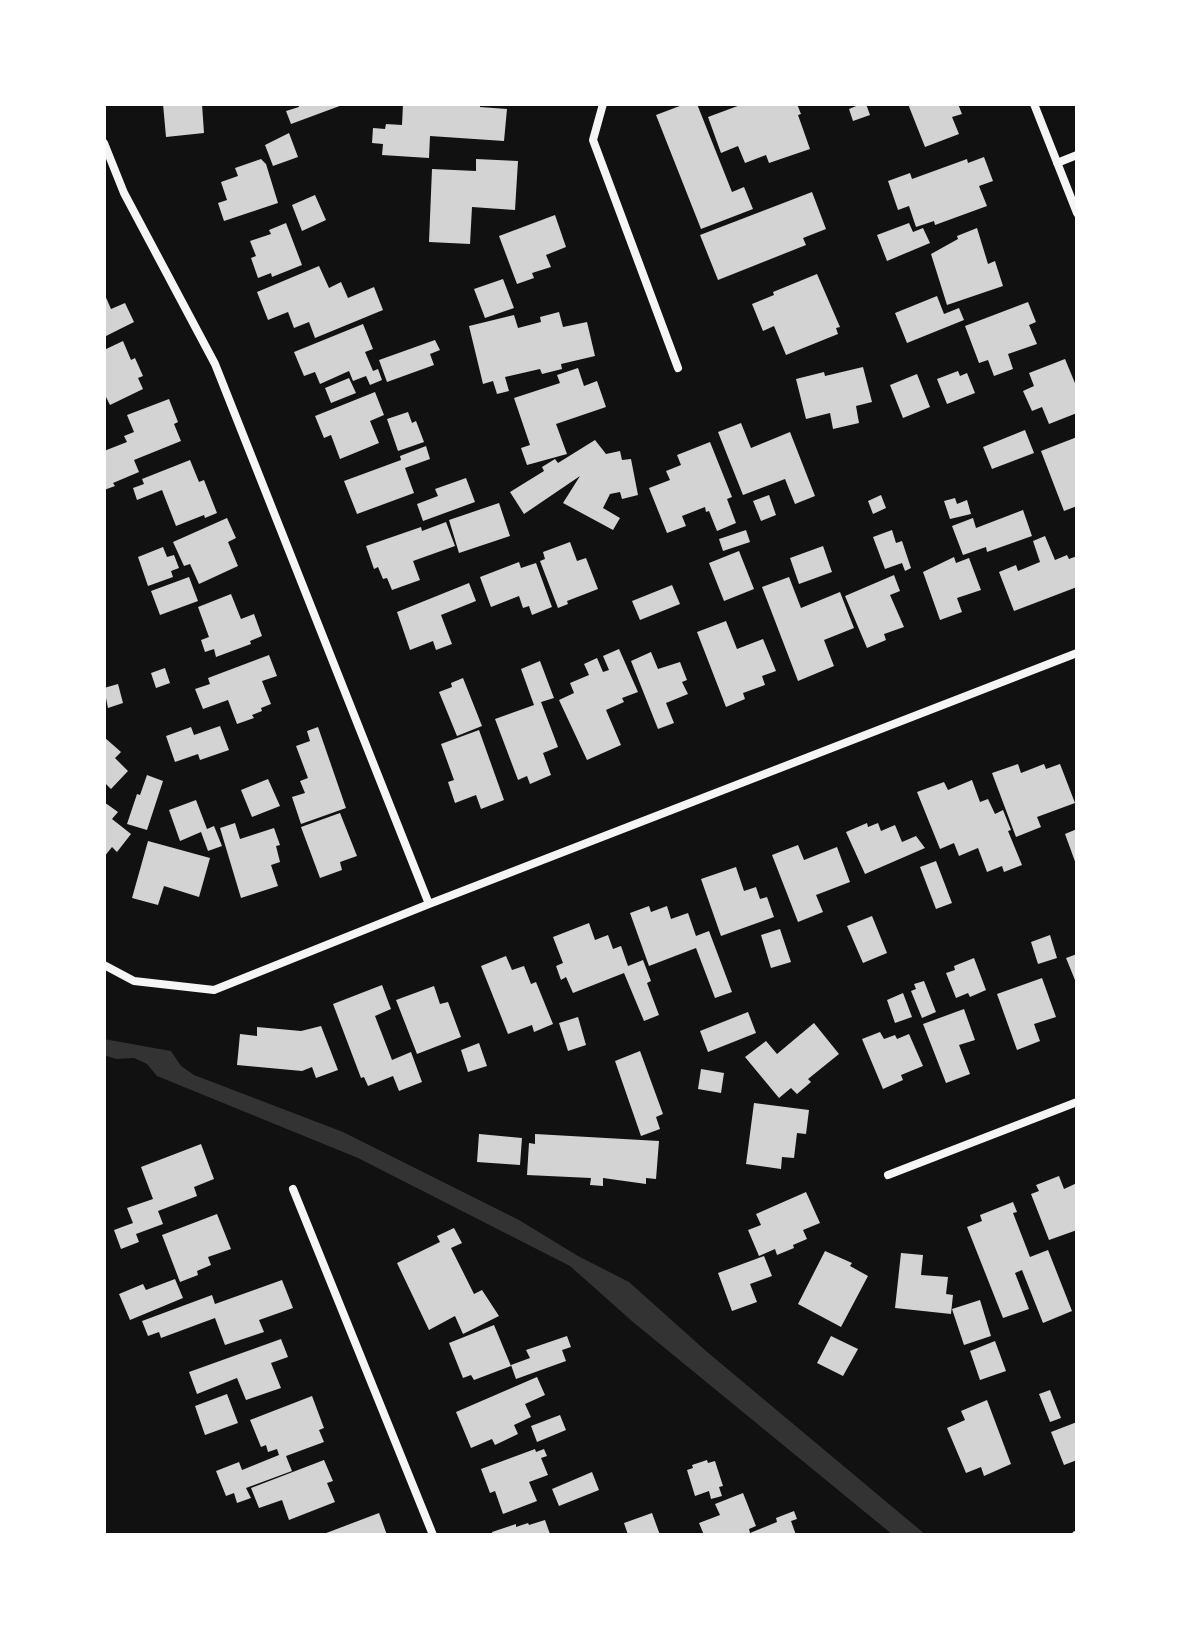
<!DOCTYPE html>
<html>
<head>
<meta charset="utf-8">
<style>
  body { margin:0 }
  #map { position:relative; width:1181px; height:1639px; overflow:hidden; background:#111; font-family:Roboto,sans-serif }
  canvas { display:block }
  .frame { position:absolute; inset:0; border:106px solid #fff; pointer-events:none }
</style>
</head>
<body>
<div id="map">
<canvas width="1181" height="1639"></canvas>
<div class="frame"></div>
</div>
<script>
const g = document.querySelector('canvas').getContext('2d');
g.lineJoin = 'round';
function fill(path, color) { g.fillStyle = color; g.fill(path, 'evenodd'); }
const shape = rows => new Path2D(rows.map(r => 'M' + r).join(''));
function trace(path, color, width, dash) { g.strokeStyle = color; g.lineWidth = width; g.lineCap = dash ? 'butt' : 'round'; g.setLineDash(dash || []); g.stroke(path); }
fill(shape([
  [104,1039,171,1051,181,1066,194,1075,343,1132,519,1220,578,1256,629,1282,706,1351,926,1535,893,1535,633,1322,570,1266,358,1158,157,1076,147,1064,134,1058,116,1059,104,1055]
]), '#333');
fill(shape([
  [163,104,202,104,204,133,166,137],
  [298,104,345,104,291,124,286,111,299,107],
  [403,104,480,104,480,107,507,109,504,141,430,136,429,158,382,155,383,144,372,143,373,128,385,129,386,124,402,125],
  [685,104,697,104,732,192,744,187,753,209,701,229,656,115],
  [743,104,797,104,801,114,798,115,810,149,769,163,766,155,745,163,738,146,721,153,708,117],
  [861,104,866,104,870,115,853,121,849,109],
  [908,104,958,104,962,114,952,117,959,134,925,147],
  [289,133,298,157,273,166,265,145],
  [984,157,993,181,979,186,987,206,935,225,934,221,916,227,909,206,898,210,888,181,910,173,912,179,967,159,968,163],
  [261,159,266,164,278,203,224,221,218,203,227,200,221,182,238,176,235,168],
  [476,159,518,161,515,210,472,207,470,244,429,242,432,169,476,171],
  [812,192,826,229,803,238,806,245,718,280,700,235],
  [315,195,326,220,302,231,292,205],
  [555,215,566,247,546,255,551,267,532,273,534,278,517,284,499,236],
  [286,223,302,265,272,277,271,273,258,278,251,258,256,256,250,241,271,234,269,230],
  [909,223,913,232,923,228,930,243,887,261,877,235],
  [977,228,988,264,995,261,1003,286,947,305,931,254,958,239,957,236],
  [319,266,329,288,341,282,348,298,374,287,383,310,315,338,309,322,294,328,288,312,268,320,257,292],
  [817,274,840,327,836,328,838,334,786,355,774,326,763,331,752,304,774,295,773,292],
  [503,279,514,308,485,318,474,289],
  [104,293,111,309,125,303,134,322,104,337],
  [937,296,944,314,959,308,964,320,907,343,895,313],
  [1028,302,1036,322,1029,325,1037,344,1008,354,1013,369,994,376,988,360,979,363,965,326],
  [559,312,563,327,587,322,595,356,561,364,562,369,542,374,540,369,505,377,509,391,497,394,493,381,483,384,469,326,514,315,518,328,541,322,540,317],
  [363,324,373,349,365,352,373,371,378,369,382,380,370,385,366,376,353,381,349,371,320,384,315,372,304,376,294,352],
  [435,340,440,350,430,354,434,365,387,382,379,360],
  [123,341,131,360,135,358,143,376,138,378,143,389,110,405,106,397,104,398,104,350],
  [1065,359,1077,388,1077,413,1049,424,1042,407,1032,411,1023,391,1034,386,1029,373],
  [863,367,872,402,856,406,859,423,833,429,830,413,806,419,796,379,824,372,825,376],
  [578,368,584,386,597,381,606,407,556,424,567,454,527,465,521,448,530,445,514,398,560,383,557,375],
  [958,371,960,376,967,373,975,393,947,404,937,379],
  [917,374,930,407,903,418,890,385],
  [349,378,356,393,331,403,325,388],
  [375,392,384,415,370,421,379,443,340,459,331,435,324,438,315,416],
  [169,399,178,422,174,424,181,441,134,460,139,472,113,483,115,486,104,490,104,451,127,442,124,436,134,432,127,415],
  [408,412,412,423,416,421,424,442,398,451,387,419],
  [741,423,751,448,790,432,815,496,795,504,785,479,743,495,718,432],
  [1025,430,1034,453,992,469,983,447],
  [1077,437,1077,506,1064,511,1041,451],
  [595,440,606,454,620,451,622,460,631,459,638,495,622,499,620,492,610,494,603,508,620,518,613,530,563,503,580,476,524,514,510,492,544,471,542,467,555,459,558,463],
  [710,442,732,497,727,499,736,523,717,531,709,511,706,512,705,507,682,516,686,526,667,533,649,488,670,480,666,471,681,465,677,455],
  [426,446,430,459,405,468,414,493,357,514,344,481,401,460,400,456],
  [190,460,199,482,204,480,217,513,205,518,204,515,176,526,162,490,137,500,133,488,144,484,142,479],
  [466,478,475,502,423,521,417,504,438,496,435,489],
  [769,495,776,515,761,521,753,501],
  [881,495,886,508,873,514,868,501],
  [955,498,957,504,967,500,971,514,950,519,944,501],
  [499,503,510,536,459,553,449,520],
  [1023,510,1032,536,987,552,986,547,963,555,952,526,973,518,976,528],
  [227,518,236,538,228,542,238,566,199,584,190,564,184,566,173,542],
  [446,522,455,546,413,561,420,580,392,590,387,578,383,579,378,567,374,569,366,546,421,527,422,531],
  [746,530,750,542,723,551,719,539],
  [892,530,896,543,902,541,911,568,905,571,902,563,885,569,873,537],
  [1045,536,1055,560,1067,555,1069,559,1077,556,1077,587,1014,611,999,572,1016,565,1018,571,1040,562,1033,541],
  [570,542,577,561,586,558,598,589,567,601,568,604,558,608,540,561,545,559,543,552],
  [823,546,832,572,799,584,790,558],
  [163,547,167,557,174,555,179,568,171,571,173,577,148,586,138,557],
  [739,551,754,589,724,601,709,563],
  [954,557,956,563,969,558,981,590,957,598,962,612,940,620,923,572],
  [519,562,521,568,536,563,552,607,532,615,529,606,523,608,519,596,491,607,480,577],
  [894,575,900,591,890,595,904,627,884,634,886,640,867,648,845,596],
  [189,577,198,601,160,615,151,591],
  [789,577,801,608,840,592,854,628,824,640,834,666,798,681,762,587],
  [469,583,476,601,441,615,452,644,436,650,433,641,410,650,397,612],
  [672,585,680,604,640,620,632,601],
  [231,594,241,619,254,614,262,636,250,641,251,644,216,657,214,649,205,652,201,640,209,637,198,607],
  [726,621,737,649,763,639,776,671,762,676,765,685,743,693,745,699,726,707,697,632],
  [619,649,638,692,622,698,624,702,606,710,621,745,587,760,559,700,574,693,570,683,589,675,584,664,597,658,603,672,609,670,603,656],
  [651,652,658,669,680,662,687,680,682,682,688,694,666,703,674,723,658,729,631,661],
  [269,655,277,676,262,681,271,704,261,708,262,711,252,715,254,718,237,724,228,700,203,709,195,689,210,684,208,678],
  [540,661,554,698,541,702,558,747,543,753,551,775,530,784,527,776,518,780,495,719,534,705,521,669],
  [165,668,170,683,156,688,151,673],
  [463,678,482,726,457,736,439,692,452,687,451,683],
  [118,684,123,703,108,708,104,688],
  [220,726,229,750,200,760,198,754,175,762,166,736,191,727,194,735],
  [318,727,346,808,301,824,292,797,305,793,300,781,308,778,296,746,310,741,307,731],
  [479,730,504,800,481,809,476,795,455,803,448,782,454,780,441,744],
  [104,737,121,752,115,758,128,771,111,789,104,782],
  [1018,764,1021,773,1044,764,1046,769,1060,764,1075,803,1037,817,1041,827,1016,837,992,773],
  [147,775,163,781,147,830,127,824,137,794,140,795],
  [268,779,280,806,252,817,241,790],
  [972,780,980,802,988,799,995,814,1003,810,1011,830,1008,831,1022,865,1004,872,1002,866,987,872,978,848,959,856,954,843,940,849,917,792,944,782,948,790],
  [196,800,207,829,214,826,222,846,208,851,201,832,180,841,169,810],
  [104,802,118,812,112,819,131,834,117,852,112,847,104,857],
  [340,813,357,856,340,862,342,870,320,878,301,827],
  [235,823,240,839,274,828,280,845,276,846,280,862,271,865,278,886,241,898,220,828],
  [867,823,868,827,878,823,881,831,895,825,902,842,916,836,925,848,865,874,846,832],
  [1077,829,1077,867,1065,834],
  [148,841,210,858,199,897,164,886,158,905,132,898],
  [798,845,804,860,837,847,850,882,816,895,823,912,798,922,772,855],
  [936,861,952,903,936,909,920,867],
  [736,867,744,891,756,887,760,899,767,897,774,917,721,936,701,879],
  [649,906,651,912,667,906,671,919,688,913,696,936,709,931,732,992,715,998,696,948,649,966,630,913],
  [872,916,887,953,863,963,847,926],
  [589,923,595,940,608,935,613,949,621,946,628,966,643,960,651,981,647,983,659,1015,644,1021,624,973,573,993,566,977,561,980,556,966,563,963,553,937],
  [780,929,791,962,771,968,761,935],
  [1050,935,1057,958,1038,964,1031,942],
  [1077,954,1077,985,1066,958],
  [506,956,512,970,524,966,531,984,536,982,553,1024,534,1032,532,1025,508,1034,481,966],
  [974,958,986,990,970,997,968,993,956,998,946,973,955,970,954,966],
  [1042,978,1056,1017,1034,1024,1040,1041,1017,1050,997,994],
  [924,981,936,1012,922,1018,911,991,916,989,914,984],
  [382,985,391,1009,375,1016,392,1060,411,1052,422,1082,399,1091,393,1076,368,1086,364,1077,361,1078,333,1004],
  [434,986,440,1004,448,1002,461,1037,417,1054,396,1000],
  [903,993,912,1017,895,1023,887,1000],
  [964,1009,975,1040,959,1045,970,1074,946,1083,923,1024],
  [748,1012,756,1033,708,1052,700,1031],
  [578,1017,586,1045,568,1051,559,1023],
  [814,1023,839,1054,808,1079,811,1082,797,1094,791,1088,779,1098,745,1057,766,1041,777,1054],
  [321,1026,338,1070,316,1078,312,1067,302,1071,237,1065,240,1034,257,1036,257,1027,301,1031],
  [880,1032,884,1039,895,1035,897,1039,909,1034,923,1066,901,1075,903,1080,883,1089,862,1039],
  [479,1043,487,1066,468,1072,461,1050],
  [640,1051,663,1114,656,1117,660,1129,641,1136,615,1061],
  [701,1069,724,1073,721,1093,698,1089],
  [754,1103,809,1110,806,1134,797,1133,794,1158,782,1157,781,1169,746,1164],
  [479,1134,522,1138,520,1165,477,1162],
  [535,1134,659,1141,656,1179,646,1178,646,1184,603,1178,603,1186,590,1185,591,1178,527,1175,529,1143,535,1144],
  [201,1144,214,1179,194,1187,197,1196,158,1211,163,1224,136,1234,139,1242,121,1249,114,1230,133,1223,127,1208,153,1199,141,1167],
  [1059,1176,1064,1189,1077,1183,1077,1230,1049,1240,1031,1194,1039,1191,1036,1185],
  [806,1192,820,1223,803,1230,807,1239,793,1245,794,1248,777,1255,775,1249,759,1256,748,1230,761,1225,756,1214],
  [1013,1202,1017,1212,1013,1213,1030,1257,1048,1250,1072,1311,1043,1323,1022,1270,1015,1273,1029,1309,1003,1318,967,1227,982,1221,980,1215],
  [217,1214,231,1249,208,1257,211,1265,197,1271,198,1275,180,1282,162,1235],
  [454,1228,462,1243,451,1248,474,1294,482,1290,499,1316,463,1334,455,1316,429,1330,397,1263,440,1242,437,1236],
  [825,1251,852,1263,850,1266,868,1276,841,1327,798,1304],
  [901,1253,923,1255,921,1275,948,1277,946,1294,953,1295,951,1314,895,1308],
  [764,1256,772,1276,750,1284,757,1302,732,1311,718,1273],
  [175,1279,183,1298,130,1320,119,1294,143,1284,146,1290],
  [282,1280,293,1308,259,1320,264,1332,225,1345,215,1318,161,1338,159,1332,148,1336,142,1321,212,1295,215,1304],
  [980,1300,991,1336,964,1345,952,1309],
  [494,1325,511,1366,474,1380,471,1375,463,1378,449,1343],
  [567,1336,571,1347,562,1350,566,1361,516,1379,511,1365,530,1358,526,1350],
  [831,1336,858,1349,843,1376,817,1363],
  [281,1339,288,1357,271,1363,281,1388,246,1400,237,1378,197,1394,189,1372],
  [995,1341,1006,1371,980,1380,970,1351],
  [537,1377,545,1395,525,1404,531,1417,514,1425,518,1434,495,1445,492,1439,471,1448,456,1412],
  [1050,1390,1061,1418,1050,1422,1039,1394],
  [227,1394,238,1423,205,1435,195,1406],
  [312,1396,324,1428,319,1430,324,1442,286,1456,292,1471,246,1488,251,1498,237,1503,234,1493,226,1496,216,1471,239,1462,242,1470,279,1455,277,1449,268,1452,266,1445,261,1447,250,1420],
  [987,1400,1011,1464,984,1476,981,1467,966,1473,947,1428,965,1420,961,1411],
  [560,1415,566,1430,537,1442,531,1426],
  [1077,1422,1077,1460,1064,1465,1051,1432],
  [535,1449,536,1452,544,1449,547,1456,541,1458,548,1475,529,1482,537,1501,503,1514,495,1491,490,1493,481,1469],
  [324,1460,333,1481,327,1483,335,1502,289,1520,282,1500,259,1508,251,1488],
  [707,1460,708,1463,715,1461,723,1486,719,1487,722,1496,711,1499,709,1491,695,1496,687,1470,693,1468,692,1465],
  [592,1472,599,1490,559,1506,552,1489],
  [743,1493,756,1526,749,1529,750,1533,777,1522,776,1518,794,1511,797,1519,791,1521,796,1535,704,1535,699,1523,720,1515,715,1504],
  [379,1513,387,1535,321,1535],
  [652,1513,660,1535,628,1535,624,1523],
  [545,1520,550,1534,547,1535,493,1535,492,1532,516,1524,516,1527,528,1523,529,1525]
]), '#d3d3d3');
trace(shape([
  [603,104,593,140,678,368],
  [1034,104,1077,213],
  [104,143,124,193,215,364,429,904],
  [1057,163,1077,155],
  [104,965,134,981,214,990,429,904,1077,653],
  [888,1175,1077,1102],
  [293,1189,433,1535],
  [1076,1535,1077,1535]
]), '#f5f5f5', 8);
</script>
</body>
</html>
